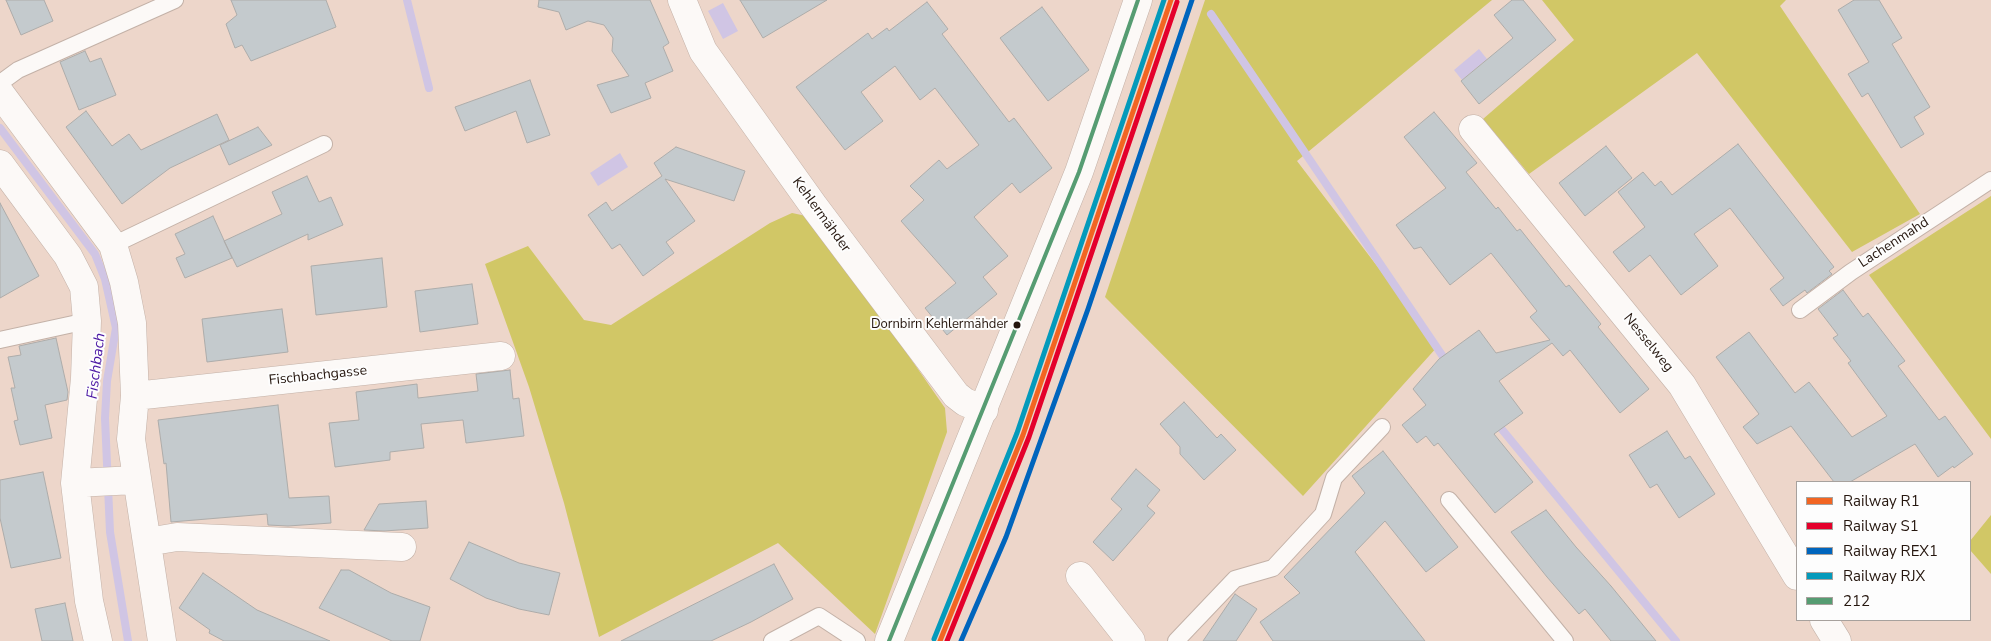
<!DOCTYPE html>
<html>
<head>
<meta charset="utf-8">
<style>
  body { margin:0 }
  #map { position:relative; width:1991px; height:641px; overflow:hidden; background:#edd6ca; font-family:"Nunito Sans",sans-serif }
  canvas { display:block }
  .legend { position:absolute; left:1796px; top:481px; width:175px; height:140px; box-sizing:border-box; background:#fdfdfd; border:1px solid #a7a19d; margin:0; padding:6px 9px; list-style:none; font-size:15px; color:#25160e }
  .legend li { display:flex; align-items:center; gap:10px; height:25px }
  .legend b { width:25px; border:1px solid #a7a19d }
</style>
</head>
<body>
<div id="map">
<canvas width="1991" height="641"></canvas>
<ul class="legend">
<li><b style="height:6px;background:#f26522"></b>Railway R1</li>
<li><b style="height:6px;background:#e4002b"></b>Railway S1</li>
<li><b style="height:6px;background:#0065bd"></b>Railway REX1</li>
<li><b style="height:6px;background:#049abb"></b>Railway RJX</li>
<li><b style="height:6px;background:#569c72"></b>212</li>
</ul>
</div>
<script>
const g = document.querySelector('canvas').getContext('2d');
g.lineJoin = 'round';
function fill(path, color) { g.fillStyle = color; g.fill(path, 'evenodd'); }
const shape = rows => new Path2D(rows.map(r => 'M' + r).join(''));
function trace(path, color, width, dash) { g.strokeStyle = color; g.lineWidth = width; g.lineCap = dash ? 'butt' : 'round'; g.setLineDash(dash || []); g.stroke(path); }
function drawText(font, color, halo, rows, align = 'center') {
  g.font = font + ' "Nunito Sans",sans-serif'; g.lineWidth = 4; g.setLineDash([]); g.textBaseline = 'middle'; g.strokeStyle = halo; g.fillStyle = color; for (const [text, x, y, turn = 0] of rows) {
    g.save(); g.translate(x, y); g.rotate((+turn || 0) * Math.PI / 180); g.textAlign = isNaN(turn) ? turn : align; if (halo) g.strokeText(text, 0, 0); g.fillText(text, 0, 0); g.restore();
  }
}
fill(shape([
  [1205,0,1492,0,1297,161,1438,346,1303,496,1105,297],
  [1542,0,1786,0,1780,6,1920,214,1852,252,1697,53,1529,174,1483,119,1574,40],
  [1991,196,1991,439,1869,275],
  [792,213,811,217,819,227,945,408,947,432,875,634,778,543,599,637,564,503,529,387,485,264,528,246,584,320,611,325,770,223],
  [1991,515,1991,574,1970,550,1970,541]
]), '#d1c766');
fill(shape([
  [723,3,738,31,723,39,708,11],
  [1479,49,1487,59,1462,80,1454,70],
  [620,153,628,167,598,186,590,173]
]), '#d0c5e4');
trace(shape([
  [407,0,429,88],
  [1211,14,1448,364],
  [0,128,95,254,105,279,116,328,107,381,105,418,110,532,128,641],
  [1495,421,1676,641]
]), '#d0c5e4', 8);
const building = shape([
  [6,0,44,0,53,21,21,35,6,0],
  [231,0,326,0,336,27,251,61,242,45,235,48,226,24,237,15,231,0],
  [539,0,650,0,669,43,663,47,673,71,645,83,651,98,611,113,597,85,629,76,612,51,613,38,604,25,588,21,566,30,559,12,538,7,539,0],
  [740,0,827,0,763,38,740,0],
  [1512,0,1523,0,1556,40,1479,104,1461,81,1513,38,1494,15,1512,0],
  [1854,0,1879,0,1902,38,1892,44,1930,107,1914,117,1924,134,1901,148,1868,93,1862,97,1848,74,1869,62,1838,10,1854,0],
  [927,2,948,29,942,34,1009,122,1014,118,1052,168,1020,193,1012,183,974,217,1008,256,983,277,997,294,947,335,925,308,956,283,901,221,924,200,910,186,939,160,947,169,979,145,935,88,920,100,895,66,861,92,883,121,845,150,796,87,868,33,872,39,887,28,889,31,927,2],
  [1042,7,1089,70,1048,101,1000,38,1042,7],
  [85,51,90,62,101,58,116,95,79,110,60,62,85,51],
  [530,80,550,135,527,143,516,111,465,131,455,107,530,80],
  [86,111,112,146,129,134,141,150,217,114,229,140,170,168,122,204,66,127,86,111],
  [1434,112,1477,163,1466,172,1496,209,1498,207,1517,231,1520,229,1566,287,1569,285,1601,324,1598,327,1649,389,1620,413,1570,350,1563,356,1552,343,1499,381,1523,413,1494,434,1533,482,1495,513,1438,443,1434,446,1426,436,1417,443,1402,425,1426,405,1413,389,1439,359,1479,330,1496,353,1550,340,1530,317,1537,311,1491,253,1450,285,1421,247,1414,249,1396,225,1446,188,1404,137,1434,112],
  [258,127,272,145,229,165,220,145,258,127],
  [1738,144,1834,267,1829,271,1832,274,1807,293,1805,290,1783,306,1770,289,1784,278,1730,208,1694,234,1718,266,1681,295,1650,255,1629,272,1613,252,1645,227,1618,192,1643,172,1655,186,1661,181,1672,195,1738,144],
  [1606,146,1632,178,1585,216,1559,183,1606,146],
  [676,147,745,171,734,201,665,179,695,221,666,242,674,253,643,276,620,244,612,249,588,215,606,202,612,211,662,176,654,163,676,147],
  [307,176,319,202,331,197,343,225,308,240,308,234,237,267,224,241,282,214,272,192,307,176],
  [0,203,39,276,0,298,0,203],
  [213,216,232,258,185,278,176,258,185,254,175,234,213,216],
  [382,258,387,307,316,315,311,266,382,258],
  [472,284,478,324,420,332,415,291,472,284],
  [1843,290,1863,317,1868,313,1905,361,1898,366,1939,420,1945,416,1973,454,1954,468,1953,466,1938,477,1915,444,1850,482,1834,482,1791,426,1757,444,1743,427,1759,414,1716,357,1749,332,1795,393,1809,382,1852,437,1887,416,1848,363,1851,361,1833,338,1838,335,1818,309,1843,290],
  [282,309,288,352,207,362,202,319,282,309],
  [56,338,68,392,67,400,45,405,52,438,20,445,14,421,18,420,11,388,15,388,8,357,21,355,19,346,56,338],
  [510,370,513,399,519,398,524,436,466,443,463,420,421,424,424,448,390,452,390,460,335,467,329,423,359,420,356,392,417,384,418,398,478,391,476,374,510,370],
  [1184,402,1217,438,1221,434,1236,450,1204,480,1180,454,1180,447,1160,424,1184,402],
  [278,405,289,498,329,496,331,523,288,526,268,525,267,514,171,522,166,463,164,464,158,420,278,405],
  [1667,431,1685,459,1690,456,1715,494,1679,518,1657,484,1650,488,1629,455,1667,431],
  [1383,451,1458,547,1426,572,1385,521,1355,552,1425,641,1273,641,1260,622,1300,593,1284,577,1365,493,1352,476,1383,451],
  [1136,469,1160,490,1147,506,1155,513,1113,561,1093,542,1122,509,1111,499,1136,469],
  [43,472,61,558,11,568,0,518,0,480,43,472],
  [426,501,428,528,384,531,364,530,379,504,426,501],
  [1546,510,1576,547,1611,586,1656,641,1611,641,1585,609,1579,614,1547,577,1511,532,1546,510],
  [469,542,519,563,560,573,549,615,519,609,486,598,450,579,469,542],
  [774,564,793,599,751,622,711,641,621,641,774,564],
  [341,570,349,570,391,593,430,607,420,641,392,641,319,608,341,570],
  [203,573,257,610,330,641,224,641,209,633,210,630,179,608,203,573],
  [1235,594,1257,609,1236,641,1203,641,1235,594],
  [65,603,73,641,42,641,35,609,65,603]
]);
fill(building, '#c4cacd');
trace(building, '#adacaa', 1);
const service = shape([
  [0,83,18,70,175,0],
  [113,245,324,144],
  [1800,310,1851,272,1991,180],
  [0,340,87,321],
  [1449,500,1565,641],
  [772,641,819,616,857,641],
  [1176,641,1235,579,1273,568,1323,514,1334,478,1382,427]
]);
const minor = shape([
  [682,0,703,51,813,205,956,395,965,402,984,410],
  [0,93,113,245,124,282,132,323,135,396,131,439,162,641],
  [1473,129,1682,385,1797,576],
  [0,164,68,256,84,287,87,321,85,378,75,483,89,601,98,641],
  [135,396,501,356],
  [75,483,136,480],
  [147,542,177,537,402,547],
  [1080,576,1131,641],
  [1824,620,1837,641],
  [889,641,1079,172,1138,0]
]);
trace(service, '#c3b1a7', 18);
trace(minor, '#c3b1a7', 29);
trace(service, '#fcf9f7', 16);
trace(minor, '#fcf9f7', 28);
trace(shape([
  [889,641,1079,172,1138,0]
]), '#569c72', 4);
trace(shape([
  [940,641,1023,435,1171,0]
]), '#f26522', 5);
trace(shape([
  [947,641,1029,437,1177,2]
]), '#e4002b', 5);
trace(shape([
  [961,641,1006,537,1088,309,1192,0]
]), '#0065bd', 5);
trace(shape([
  [934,639,1017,433,1164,0]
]), '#049abb', 5);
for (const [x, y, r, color] of [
  [1017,325,4.5,"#25160e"]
]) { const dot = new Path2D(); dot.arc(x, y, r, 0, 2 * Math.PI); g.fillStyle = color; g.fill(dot); trace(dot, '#fdfdfd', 2); }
drawText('13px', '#25160e', '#fdfdfd', [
  ["Dornbirn Kehlermähder",1008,325]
], 'right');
drawText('14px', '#25160e', '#fdfdfd', [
  ["Kehlermähder",821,215,54],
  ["Lachenmahd",1894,243,-33],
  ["Nesselweg",1648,343,51],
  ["Fischbachgasse",318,376,-6]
]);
drawText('italic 15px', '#4a16a3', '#fdfdfd', [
  ["Fischbach",97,366,-83]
]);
</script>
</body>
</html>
